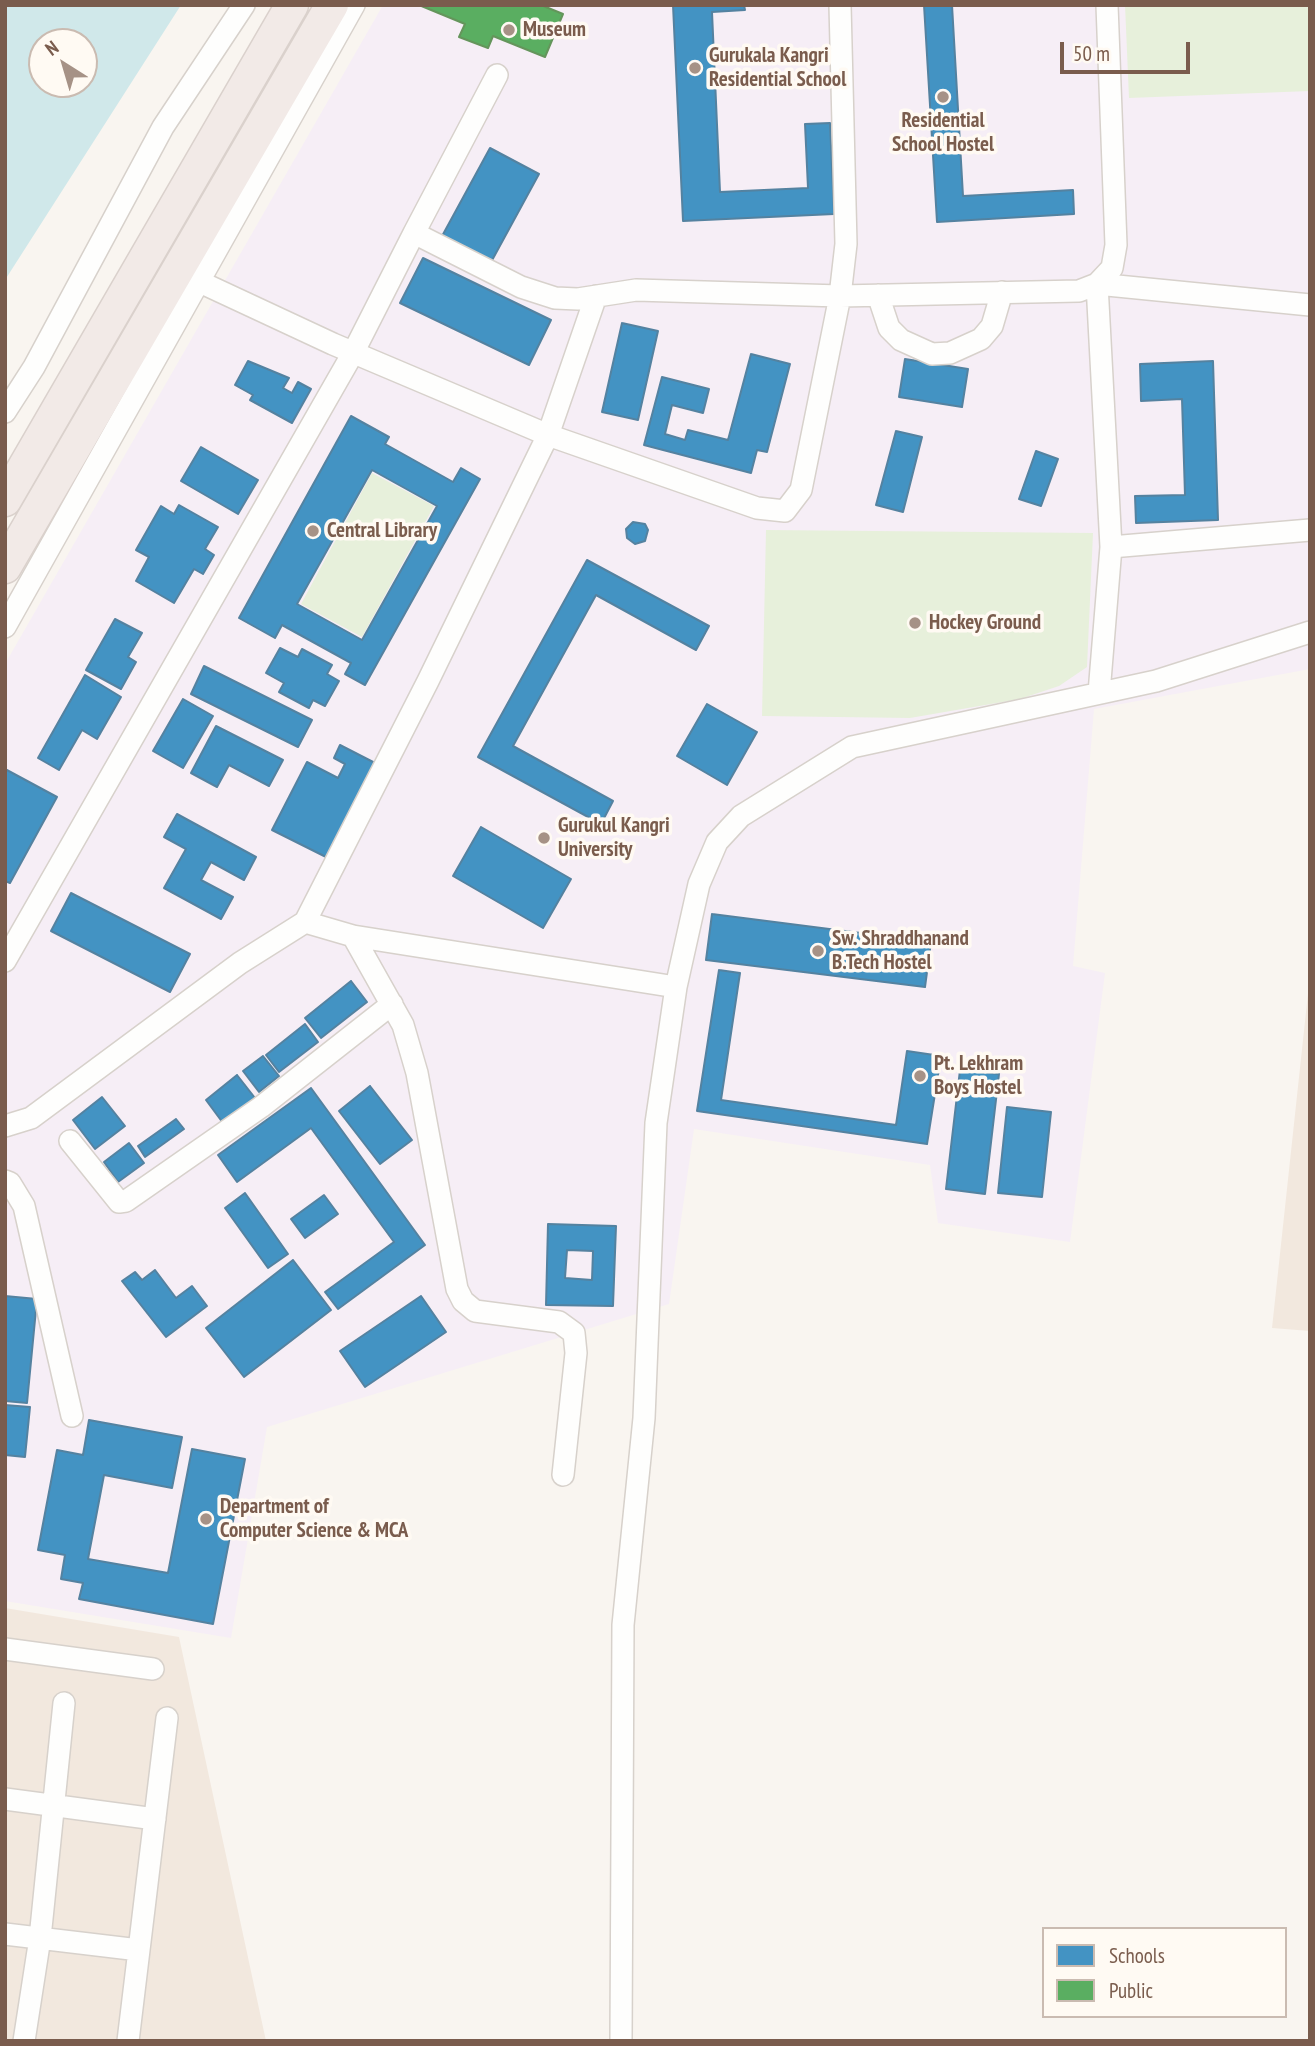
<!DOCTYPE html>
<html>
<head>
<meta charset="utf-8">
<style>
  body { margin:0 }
  #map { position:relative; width:1315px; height:2046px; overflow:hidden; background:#f9f5f0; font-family:"PT Sans Narrow",sans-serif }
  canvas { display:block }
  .frame { position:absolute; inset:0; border:7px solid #7a5c4d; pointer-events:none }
  .legend { position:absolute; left:1042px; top:1927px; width:245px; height:91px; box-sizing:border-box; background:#fffaf3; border:2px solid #cabbb1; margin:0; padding:9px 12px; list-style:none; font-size:21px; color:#7a5c4d }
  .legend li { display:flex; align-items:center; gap:14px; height:35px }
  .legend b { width:35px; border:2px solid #cabbb1 }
  .north { position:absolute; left:28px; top:28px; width:70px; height:70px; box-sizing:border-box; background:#fffaf3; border:2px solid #cabbb1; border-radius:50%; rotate:323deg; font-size:19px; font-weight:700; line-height:28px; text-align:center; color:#7a5c4d }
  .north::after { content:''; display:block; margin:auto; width:24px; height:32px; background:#a69286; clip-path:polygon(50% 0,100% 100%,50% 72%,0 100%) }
  .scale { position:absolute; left:1060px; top:42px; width:130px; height:32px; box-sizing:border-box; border:4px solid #7a5c4d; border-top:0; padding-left:9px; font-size:21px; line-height:24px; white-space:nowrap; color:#7a5c4d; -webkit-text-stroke:5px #fffaf3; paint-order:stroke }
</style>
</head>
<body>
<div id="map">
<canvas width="1315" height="2046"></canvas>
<div class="frame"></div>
<ul class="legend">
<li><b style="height:19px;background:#4393c3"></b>Schools</li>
<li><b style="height:19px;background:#5aae61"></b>Public</li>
</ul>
<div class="north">N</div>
<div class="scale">50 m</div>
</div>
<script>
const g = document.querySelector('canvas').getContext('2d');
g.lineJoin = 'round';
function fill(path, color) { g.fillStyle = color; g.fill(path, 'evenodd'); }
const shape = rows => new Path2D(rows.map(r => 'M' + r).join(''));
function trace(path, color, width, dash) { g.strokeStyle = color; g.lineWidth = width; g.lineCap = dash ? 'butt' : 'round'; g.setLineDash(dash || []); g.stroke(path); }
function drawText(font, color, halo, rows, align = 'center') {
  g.font = font + ' "PT Sans Narrow",sans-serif'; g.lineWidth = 7; g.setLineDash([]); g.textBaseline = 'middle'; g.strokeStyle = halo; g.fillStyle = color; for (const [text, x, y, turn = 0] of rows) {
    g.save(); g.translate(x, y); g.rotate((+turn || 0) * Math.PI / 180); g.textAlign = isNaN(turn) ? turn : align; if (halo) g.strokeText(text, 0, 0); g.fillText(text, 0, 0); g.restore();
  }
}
fill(shape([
  [1310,975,1310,1331,1272,1328],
  [5,1608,179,1637,266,2041,5,2041]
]), '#f2e8de');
fill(shape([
  [383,5,1310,5,1310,669,1094,709,1073,966,1105,973,1070,1242,938,1223,930,1165,694,1129,669,1304,267,1427,231,1638,5,1601,5,664]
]), '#f6eef6');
fill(shape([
  [1125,5,1310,5,1310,91,1129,98],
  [372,473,434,506,362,637,301,604],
  [766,530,1093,533,1087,667,1059,686,1020,699,910,718,762,716]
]), '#e7f0db');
fill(shape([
  [5,5,181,5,5,280],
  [42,42,84,42,84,84,42,84]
]), '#d0e8ea');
const schools = shape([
  [673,5,744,5,745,10,712,12,720,192,808,188,805,124,830,123,834,214,683,221,673,5],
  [924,5,952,5,963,196,1073,190,1074,214,937,222,924,5],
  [490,148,539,174,490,264,441,238,490,148],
  [423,258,551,320,529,365,400,303,423,258],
  [622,323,658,331,638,420,602,412,622,323],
  [751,354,790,364,767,452,757,450,751,473,644,445,662,377,709,389,703,413,672,405,665,434,685,440,688,430,728,440,751,354],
  [905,359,968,369,962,407,899,397,905,359],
  [248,361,289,378,283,388,292,393,298,382,311,389,292,423,250,400,253,395,235,385,248,361],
  [1213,361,1218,520,1136,523,1135,496,1185,495,1182,399,1141,401,1140,364,1213,361],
  [351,416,389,437,385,444,453,482,461,468,480,479,365,685,345,674,351,663,282,625,275,638,239,618,351,416],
  [372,470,437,506,362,640,297,604,372,470],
  [896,431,922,437,903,512,876,505,896,431],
  [201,447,258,480,238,514,181,481,201,447],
  [1036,451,1058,459,1041,506,1019,499,1036,451],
  [179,505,218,527,205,549,214,555,203,574,194,569,174,603,136,581,149,557,136,550,161,506,174,514,179,505],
  [633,522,645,524,648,530,645,541,635,544,627,538,626,529,633,522],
  [587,560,709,626,696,650,596,595,513,746,613,801,601,824,478,757,587,560],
  [115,619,142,633,128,657,136,662,121,689,86,670,115,619],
  [280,648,298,657,302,649,332,665,327,674,339,681,325,706,313,700,309,708,279,692,284,683,266,673,280,648],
  [204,666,312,720,298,747,191,694,204,666],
  [85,675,121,697,97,739,82,730,59,770,38,758,85,675],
  [183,699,213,716,183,768,153,751,183,699],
  [707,704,757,732,727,785,677,756,707,704],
  [216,726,283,760,269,786,229,765,217,787,191,773,216,726],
  [340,745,377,764,330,859,272,830,307,762,338,778,345,764,334,758,340,745],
  [5,769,57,797,10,883,5,881,5,769],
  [177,814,256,857,244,880,211,862,201,880,233,897,221,919,164,888,186,849,164,837,177,814],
  [481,827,571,879,543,928,453,876,481,827],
  [71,893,190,954,170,992,51,931,71,893],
  [712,914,931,942,925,987,706,960,712,914],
  [719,970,740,973,721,1100,896,1125,907,1051,941,1056,927,1144,697,1111,719,970],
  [351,981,367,1002,321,1038,305,1018,351,981],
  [305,1024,318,1042,279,1072,266,1055,305,1024],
  [263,1056,279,1076,259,1092,243,1071,263,1056],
  [960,1070,999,1074,985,1194,946,1189,960,1070],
  [237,1075,255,1098,223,1123,206,1100,237,1075],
  [370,1086,412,1140,380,1164,339,1111,370,1086],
  [311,1088,425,1245,338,1309,325,1292,394,1242,311,1128,237,1182,218,1155,311,1088],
  [102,1097,125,1126,95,1149,73,1120,102,1097],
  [1007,1107,1051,1112,1042,1197,998,1193,1007,1107],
  [176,1119,184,1129,145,1157,138,1146,176,1119],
  [129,1143,144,1163,118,1182,104,1162,129,1143],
  [245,1193,288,1254,268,1268,225,1208,245,1193],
  [324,1195,338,1214,305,1238,291,1219,324,1195],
  [548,1224,616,1226,613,1306,546,1305,548,1224],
  [567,1250,593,1251,592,1280,565,1278,567,1250],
  [293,1260,331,1310,244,1377,206,1328,293,1260],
  [155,1270,176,1298,192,1286,207,1306,166,1337,122,1281,135,1272,142,1280,155,1270],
  [5,1296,37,1299,27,1403,5,1401,5,1296],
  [421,1296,446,1332,365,1387,340,1351,421,1296],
  [5,1405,30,1407,25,1457,5,1455,5,1405],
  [89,1420,182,1437,172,1488,104,1475,88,1559,168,1573,192,1449,245,1459,213,1624,79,1599,83,1583,61,1579,65,1555,38,1550,57,1450,83,1455,89,1420]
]);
fill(schools, '#4393c3');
trace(schools, '#5482a0', 2);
const public = shape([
  [419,5,541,5,563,14,545,57,493,36,488,48,459,37,465,24,419,5]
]);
fill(public, '#5aae61');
trace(public, '#64955b', 2);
const minor = shape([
  [414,233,497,75],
  [200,282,333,344,548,435,757,508,785,511,801,490,840,296,846,244,840,5],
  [878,295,889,328,901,340,932,354,950,353,981,339,992,326,1002,292],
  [5,412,34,367,163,127,244,5],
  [1111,547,1310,530],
  [5,627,354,5],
  [1099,693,1111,547,1097,284,1310,305],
  [305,922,428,681,548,435,596,296],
  [353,936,403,1025,417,1073,457,1289,463,1301,475,1311,559,1322,574,1333,576,1353,563,1475],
  [5,961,353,353,414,233,521,287,555,298,578,299,636,290,840,296,1079,291,1097,284,1112,268,1116,245,1107,5],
  [5,1126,31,1118,240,963,305,922,353,936,676,987],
  [70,1141,119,1202,126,1201,261,1107,392,1004],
  [5,1181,10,1183,24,1206,72,1416],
  [5,1649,153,1669],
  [5,1799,155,1819],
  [5,1934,139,1950],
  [24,2041,40,1938,64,1703],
  [128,2041,167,1718],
  [621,2041,623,1625,644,1418,656,1123,676,987,699,884,717,842,741,816,852,747,1156,681,1310,632]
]);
const highway = shape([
  [5,500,292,5],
  [5,567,332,5]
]);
trace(minor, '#d7d1cb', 24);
trace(highway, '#dad1cc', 35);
trace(minor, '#fefefd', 21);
trace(highway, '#f2eae7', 32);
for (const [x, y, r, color] of [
  [509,30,7,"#a69286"],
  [695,68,7,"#a69286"],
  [943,97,7,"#a69286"],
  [313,531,7,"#a69286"],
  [915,623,7,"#a69286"],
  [544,838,7,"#a69286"],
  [818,951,7,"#a69286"],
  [920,1076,7,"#a69286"],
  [206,1519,7,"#a69286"]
]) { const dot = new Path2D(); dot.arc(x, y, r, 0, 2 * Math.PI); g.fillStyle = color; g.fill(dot); trace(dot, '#fffaf3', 2.5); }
drawText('bold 21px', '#7a5c4d', '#fffaf3', [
  ["Museum",523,30],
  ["Gurukala Kangri",709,56],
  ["Residential School",709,80],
  ["Residential",943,121,"center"],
  ["School Hostel",943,145,"center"],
  ["Central Library",327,531],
  ["Hockey Ground",929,623],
  ["Gurukul Kangri",558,826],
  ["University",558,850],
  ["Sw. Shraddhanand",832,939],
  ["B.Tech Hostel",832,963],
  ["Pt. Lekhram",934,1064],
  ["Boys Hostel",934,1088],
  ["Department of",220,1507],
  ["Computer Science & MCA",220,1531]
], 'left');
</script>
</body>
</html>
